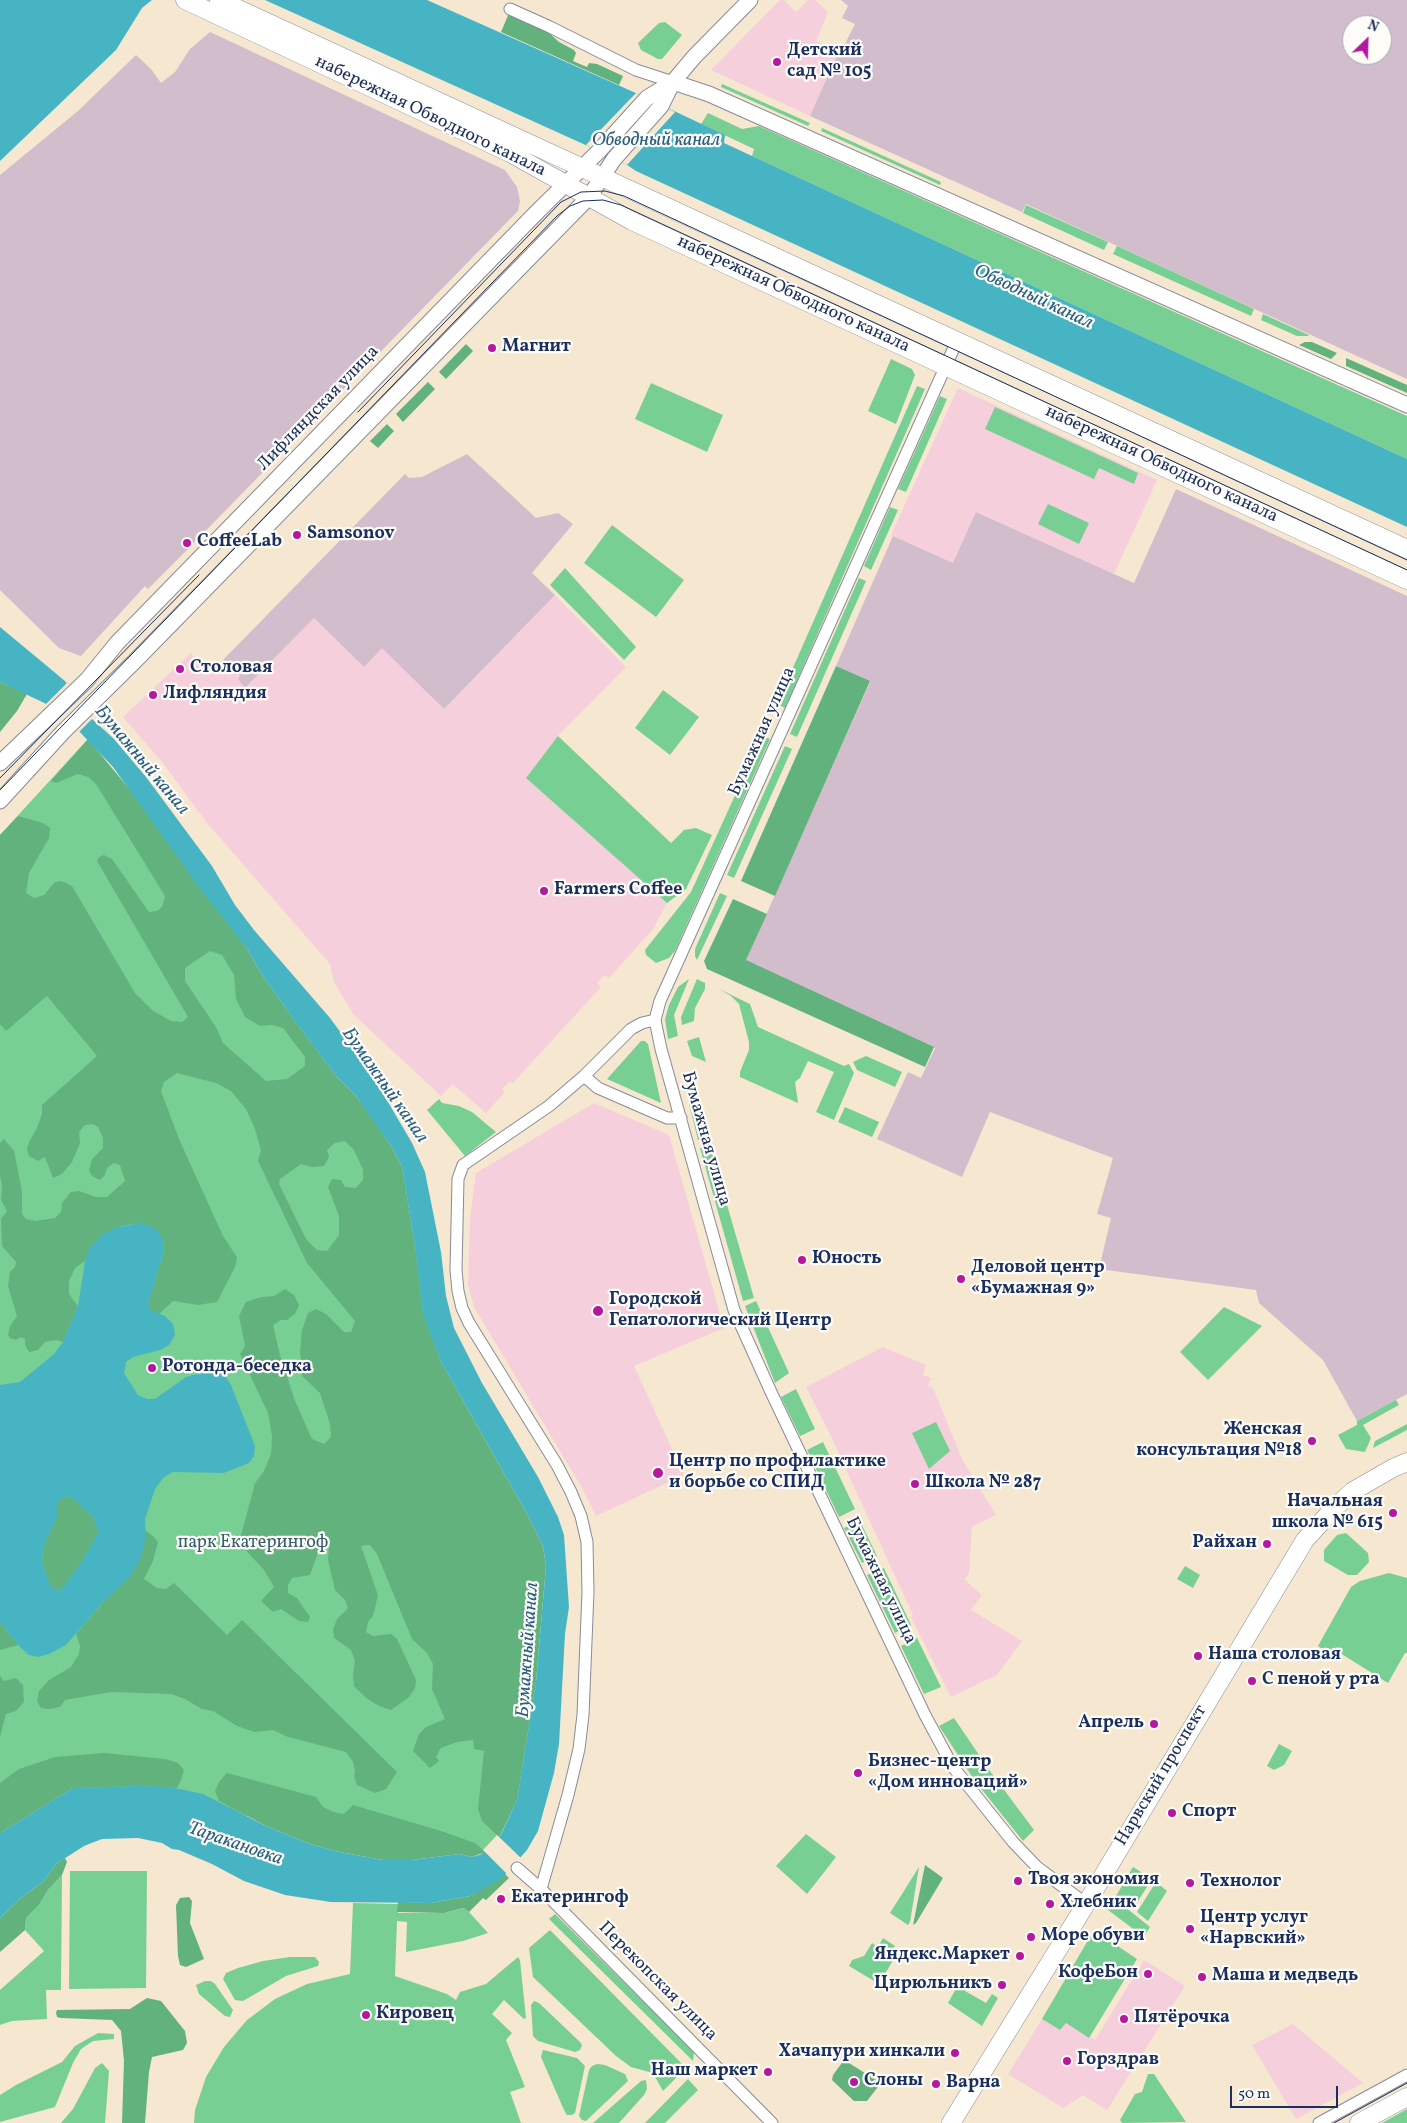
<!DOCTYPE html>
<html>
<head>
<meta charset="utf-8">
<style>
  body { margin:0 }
  #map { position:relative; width:1407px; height:2123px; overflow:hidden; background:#f6e7d1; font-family:Vollkorn,serif }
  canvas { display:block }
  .north { position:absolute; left:1342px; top:15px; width:50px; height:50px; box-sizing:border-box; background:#fdfcf7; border:1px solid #a3aaba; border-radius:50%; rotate:24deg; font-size:14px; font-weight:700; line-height:20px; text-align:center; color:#1b2f5e }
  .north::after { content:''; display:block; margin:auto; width:18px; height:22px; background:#b5179e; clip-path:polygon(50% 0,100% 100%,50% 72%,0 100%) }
  .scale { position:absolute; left:1230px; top:2086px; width:108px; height:22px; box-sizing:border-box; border:2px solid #1b2f5e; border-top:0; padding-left:6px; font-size:15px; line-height:18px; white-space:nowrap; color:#1b2f5e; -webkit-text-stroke:4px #fdfcf7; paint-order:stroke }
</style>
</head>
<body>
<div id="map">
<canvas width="1407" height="2123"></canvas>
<div class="north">N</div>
<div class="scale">50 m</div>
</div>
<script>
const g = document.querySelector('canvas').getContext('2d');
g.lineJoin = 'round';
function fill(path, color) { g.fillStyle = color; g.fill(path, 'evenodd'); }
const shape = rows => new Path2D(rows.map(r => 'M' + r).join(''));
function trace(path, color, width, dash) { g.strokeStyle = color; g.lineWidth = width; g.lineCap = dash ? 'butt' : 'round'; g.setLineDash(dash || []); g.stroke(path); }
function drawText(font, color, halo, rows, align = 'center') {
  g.font = font + ' Vollkorn,serif'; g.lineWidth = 4.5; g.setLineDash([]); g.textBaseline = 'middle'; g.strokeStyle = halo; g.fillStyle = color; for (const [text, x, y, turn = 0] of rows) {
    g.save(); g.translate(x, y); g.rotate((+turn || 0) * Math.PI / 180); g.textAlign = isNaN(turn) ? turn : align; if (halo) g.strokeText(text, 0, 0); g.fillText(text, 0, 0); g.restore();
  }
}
fill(shape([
  [780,0,784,0,796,12,808,0,815,0,827,11,827,15,816,41,841,52,838,54,810,116,711,70],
  [958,388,1157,480,1114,574,977,512,953,563,891,535],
  [555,595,626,667,558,736,526,778,667,903,653,929,609,978,605,975,597,983,601,987,513,1083,510,1081,502,1089,505,1092,486,1113,453,1084,441,1096,354,1015,334,982,330,964,207,823,162,762,123,717,191,653,209,674,223,660,240,677,246,687,314,618,363,666,382,647,444,709],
  [594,1103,669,1135,724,1328,634,1366,684,1475,596,1516,581,1486,474,1307,468,1285,470,1218,476,1173],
  [883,1347,926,1365,923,1375,931,1378,928,1386,933,1388,963,1461,996,1515,972,1527,969,1574,964,1579,982,1595,971,1610,1022,1641,997,1675,951,1697,911,1617,913,1615,828,1430,806,1387],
  [1144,1960,1185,1986,1107,2110,1083,2095,1063,2108,1008,2074,1042,2019,1060,2030,1066,2022,1095,2040],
  [1293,2024,1363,2083,1296,2119,1252,2045]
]), '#f5cfdb');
fill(shape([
  [841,0,1407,0,1407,379,1026,204,1022,212,810,116,838,53,841,52,855,24,842,18,848,6],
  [1352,25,1382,25,1382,55,1352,55],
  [210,32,505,170,517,187,520,201,518,211,512,217,184,553,148,589,145,586,81,656,59,648,0,590,0,175,78,111,136,55,151,69,161,83,175,72,190,49],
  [467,454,536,518,558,513,573,524,532,573,555,595,444,709,382,648,364,667,314,618,245,688,238,679,240,676,223,660,405,474,409,478,422,477],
  [1176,489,1407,596,1407,1394,1357,1421,1323,1360,1259,1303,1256,1290,1099,1269,1111,1218,1097,1214,1113,1158,990,1112,962,1177,877,1139,908,1072,921,1078,935,1048,745,962,870,682,836,666,893,536,953,563,976,512,1134,583]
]), '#d1bdcc');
fill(shape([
  [665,22,682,35,662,59,658,59,641,50,638,43,659,23],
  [722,84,810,123,808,126,721,87],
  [708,113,742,129,759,126,1407,416,1407,459,752,156,754,149,701,124],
  [822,128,941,182,940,185,821,131],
  [1026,205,1108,242,1104,250,1023,213],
  [1117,246,1254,309,1251,316,1113,254],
  [1263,314,1309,335,1308,336,1297,336,1261,320],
  [891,359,912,369,915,375,896,424,868,411],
  [651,383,723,415,707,452,635,419],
  [917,386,925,389,785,708,777,704],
  [940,396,947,399,906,492,898,489],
  [995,407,1138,473,1134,484,1099,468,1094,479,985,429],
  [1048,504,1089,523,1079,544,1038,524],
  [890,507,898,510,871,570,864,566],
  [612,525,684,580,656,617,584,563],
  [565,568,636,647,624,660,550,585],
  [859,578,866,581,797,737,790,734],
  [663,690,699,717,670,755,635,728],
  [558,736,671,843,684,830,696,828,712,835,686,889,667,903,526,778],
  [762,736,770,739,675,951,669,958,656,963,646,955,645,950,691,892],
  [88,739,402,1166,415,1246,440,1360,497,1463,536,1682,517,1800,501,1835,482,1854,73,1788,0,1833,0,835],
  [785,746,792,749,734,878,727,875],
  [720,893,727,896,697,960,695,956,695,949],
  [689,979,674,1015,678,1036,668,1039,665,1019,669,1005,678,987],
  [697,979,705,983,705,989,695,1008,694,1021,682,1025,681,1017],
  [719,989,750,1004,758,1027,844,1066,849,1064,854,1073,834,1120,816,1112,834,1072,808,1061,800,1078,795,1082,798,1103,740,1077,740,1072,749,1050,749,1042,739,1004,731,996],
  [699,1037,706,1062,692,1056,687,1041],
  [641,1041,645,1041,648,1044,661,1103,607,1079],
  [866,1056,902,1072,895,1087,857,1070,853,1062],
  [694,1091,708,1137,698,1140,689,1104,691,1095],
  [439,1099,442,1103,459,1106,472,1112,496,1132,465,1156,427,1110],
  [845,1107,879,1122,872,1137,838,1122],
  [710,1146,754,1298,743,1301,700,1148],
  [756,1301,789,1373,775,1383,745,1306],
  [1224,1307,1262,1326,1208,1380,1180,1352],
  [796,1389,815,1429,800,1436,781,1397],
  [1396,1400,1399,1405,1363,1425,1371,1438,1365,1452,1346,1449,1338,1435,1357,1425,1357,1421],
  [936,1422,950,1451,929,1469,912,1433],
  [1407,1424,1407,1430,1373,1448,1375,1441],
  [823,1442,855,1509,839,1517,807,1450],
  [860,1521,877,1556,862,1563,844,1528],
  [1346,1533,1368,1553,1369,1562,1357,1575,1348,1575,1324,1561,1324,1550,1337,1535],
  [1185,1566,1200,1575,1193,1588,1177,1579],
  [884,1568,911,1625,895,1633,867,1575],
  [1389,1573,1407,1578,1407,1653,1405,1653,1388,1683,1340,1653,1336,1658,1318,1646,1351,1587,1360,1581],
  [917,1638,941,1687,924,1694,901,1646],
  [954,1718,990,1771,1034,1830,1023,1841,975,1781,939,1726],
  [1279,1744,1292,1751,1284,1765,1274,1770,1267,1766],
  [806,1834,836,1857,807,1894,776,1866],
  [919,1867,910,1922,908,1925,890,1913],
  [1133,1867,1152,1879,1133,1909,1116,1896],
  [70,1871,147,1871,146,1988,69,1989],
  [62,1875,61,1990,46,1990,47,2019,12,2021,0,2025,0,1990,44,1951,25,1930,26,1918,39,1905,48,1890],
  [1156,1882,1167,1891,1148,1921,1137,1912],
  [1115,1899,1150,1927,1144,1937,1108,1910],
  [353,1903,398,1904,398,1913,444,1913,465,1908,469,1912,488,1933,463,1941,406,1952,407,1922,397,1921,395,1976,447,1994,456,2000,460,1992,486,1984,518,1957,520,1960,526,2018,524,2019,504,2000,492,2014,512,2033,506,2040,525,2087,510,2092,521,2123,194,2123,195,2110,206,2077,224,2047,247,2020,275,1999,307,1984,350,1974],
  [555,1914,694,2052,693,2061,549,1919],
  [550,1930,686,2068,663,2091,653,2073,631,2067,616,2056,533,1977,529,1948],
  [1094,1930,1137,1959,1089,2038,1066,2023,1060,2030,1042,2019],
  [883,1938,895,1946,890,1954,895,1957,879,1984,849,1966,852,1960,864,1956,872,1943,878,1947],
  [290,1957,315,1957,319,1962,318,1966,286,1976,243,2001,235,2000,223,1979,226,1973,238,1968,263,1961],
  [963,1976,971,1981,965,1991,986,2003,992,1994,998,1998,982,2026,948,2003],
  [205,1981,211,1981,215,1984,233,2010,230,2017,225,2016,199,1994,196,1985],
  [534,2001,539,2003,580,2042,582,2045,580,2050,575,2052,538,2041,533,2036,531,2005],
  [98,2033,114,2034,114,2039,93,2041,81,2049,73,2063,55,2107,0,2122,0,2095,16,2085,62,2062,75,2046],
  [543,2050,577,2058,585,2066,575,2113,572,2115,567,2115,564,2110,541,2057],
  [102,2063,109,2071,105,2123,61,2123,73,2109,95,2068],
  [597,2064,605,2065,625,2074,628,2081,586,2121,582,2120,579,2116,589,2070,592,2066],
  [1148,2074,1154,2074,1186,2122,1122,2123,1120,2120,1135,2094,1142,2092],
  [688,2079,698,2090,665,2123,645,2123],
  [646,2080,647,2089,644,2095,619,2123,593,2123,641,2081],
  [1407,2109,1407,2123,1382,2123]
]), '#78cf94');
fill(shape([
  [509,13,548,32,559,42,574,50,576,53,573,61,587,67,589,63,597,64,623,76,619,85,501,32],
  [1305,342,1312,342,1337,353,1331,359,1299,345],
  [466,344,473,351,446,379,439,372],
  [1346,358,1407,385,1407,393,1346,366],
  [428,382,435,389,403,422,396,414],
  [387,424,394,431,378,448,370,441],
  [836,666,870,681,775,896,741,881],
  [0,682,27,694,17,711,0,732],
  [88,739,135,796,248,950,260,972,295,1021,336,1076,356,1096,373,1119,391,1146,402,1166,415,1246,423,1314,440,1360,527,1514,543,1546,546,1566,536,1682,517,1800,499,1837,482,1821,478,1809,484,1751,474,1749,473,1740,457,1742,441,1748,436,1757,439,1761,430,1768,413,1751,419,1734,426,1727,445,1719,432,1689,433,1664,427,1653,412,1639,377,1554,370,1545,361,1546,378,1595,373,1616,368,1622,366,1632,373,1636,391,1634,397,1639,416,1680,415,1688,409,1697,391,1710,379,1706,366,1698,354,1686,353,1675,355,1661,351,1650,334,1638,333,1629,337,1619,348,1608,345,1600,335,1590,328,1560,329,1546,327,1540,320,1547,310,1575,292,1578,288,1585,288,1593,297,1598,310,1617,308,1622,299,1621,281,1609,273,1612,261,1601,274,1587,264,1570,239,1543,255,1483,264,1471,271,1454,272,1436,268,1413,240,1354,245,1346,239,1316,246,1302,261,1297,274,1296,285,1289,294,1295,299,1305,295,1314,287,1320,281,1320,273,1325,280,1355,295,1401,312,1439,324,1444,331,1437,330,1424,320,1393,302,1376,300,1351,302,1330,308,1313,316,1309,326,1314,344,1332,351,1332,355,1321,307,1263,258,1161,261,1150,255,1129,246,1109,231,1091,216,1083,177,1073,164,1082,161,1091,179,1139,223,1236,237,1257,235,1267,217,1302,198,1305,173,1301,159,1314,152,1311,148,1304,164,1251,163,1240,139,1223,127,1225,115,1228,91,1246,85,1261,75,1268,69,1281,69,1294,78,1306,63,1342,56,1340,45,1342,38,1350,29,1352,25,1345,25,1339,21,1337,16,1340,10,1338,8,1335,10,1326,17,1316,8,1286,10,1272,15,1267,16,1262,2,1246,1,1219,7,1211,1,1200,2,1185,0,1176,0,1143,4,1139,14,1151,22,1191,22,1214,26,1219,35,1221,55,1218,61,1212,62,1203,71,1192,79,1191,96,1197,107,1197,125,1181,120,1165,114,1163,107,1168,105,1175,100,1180,92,1176,89,1170,92,1159,103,1148,103,1138,98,1127,93,1124,85,1125,79,1132,80,1143,72,1162,62,1174,53,1178,45,1157,38,1161,29,1156,27,1149,29,1142,37,1128,42,1114,42,1105,97,1056,47,996,6,1031,0,1024,0,835,18,816,43,823,50,828,49,838,29,873,26,893,34,898,44,895,55,882,62,881,72,886,135,993,153,1011,171,1021,182,1022,188,1017,97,861,99,857,104,855,112,859,149,912,157,911,162,907,165,896,96,784,88,777,78,774,56,783,51,781],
  [210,951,222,955,234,975,236,999,245,1017,260,1026,272,1025,283,1028,305,1057,305,1066,287,1079,266,1081,223,1043,216,1027,185,981,185,968],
  [345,1141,354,1150,363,1170,363,1180,356,1188,345,1187,341,1180,332,1179,328,1187,339,1216,339,1235,327,1251,317,1250,306,1239,279,1184,280,1179,301,1164,312,1167,324,1166,329,1157,327,1150,335,1143],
  [733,899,767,914,746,960,934,1047,925,1067,707,969,704,961],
  [64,1496,74,1499,92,1516,97,1527,97,1536,81,1563,64,1586,58,1591,50,1585,42,1562,43,1548,57,1517,57,1502],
  [146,1531,153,1536,158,1542,153,1561,144,1579,157,1588,166,1589,174,1583,227,1635,242,1620,397,1772,386,1789,375,1793,357,1785,354,1776,355,1771,353,1762,346,1752,288,1737,273,1730,254,1732,237,1726,213,1711,202,1709,185,1699,171,1694,111,1692,65,1700,60,1707,49,1709,41,1708,37,1701,39,1691,49,1680,71,1667,79,1654,80,1646,76,1634,141,1558],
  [0,1622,6,1630,18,1645,0,1650],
  [0,1676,4,1681,16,1678,23,1685,24,1702,16,1711,6,1714,0,1737],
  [104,1753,165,1759,178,1763,184,1770,181,1780,177,1788,141,1786,73,1788,0,1833,0,1783,19,1769,55,1757],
  [227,1773,316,1797,323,1807,334,1812,344,1814,353,1805,441,1831,475,1843,485,1852,472,1857,459,1854,412,1860,382,1860,335,1851,310,1844,268,1827,219,1801,215,1791,219,1782],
  [65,1858,67,1862,62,1875,48,1890,39,1905,26,1918,25,1930,0,1952,0,1918,22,1897,44,1881,56,1864],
  [925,1865,943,1878,916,1923,913,1925],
  [505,1874,509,1878,486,1900,483,1898,469,1912,464,1908,444,1913,397,1912,398,1902,431,1903,470,1896],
  [189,1897,192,1901,190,1923,204,1959,186,1967,180,1965,178,1956,176,1905,180,1898],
  [147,1998,161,2001,185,2031,187,2043,183,2050,152,2057,149,2072,145,2123,122,2123,124,2061,121,2031,112,2020,61,2018,57,2017,56,2013,57,2010,130,2009],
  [844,2060,881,2083,867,2101,854,2101,832,2080,833,2075]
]), '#62b27e');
fill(shape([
  [0,0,152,0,142,8,116,50,0,161],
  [265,0,427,0,638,94,725,135,724,143,1407,459,1407,527,636,171,627,165,590,147],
  [0,627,65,681,92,719,114,739,146,777,212,866,235,905,254,930,330,1018,364,1064,388,1102,412,1143,425,1172,441,1252,446,1296,454,1328,482,1383,538,1477,558,1517,564,1535,569,1607,565,1634,559,1744,554,1773,538,1831,527,1850,502,1878,470,1896,431,1903,331,1902,285,1895,244,1881,212,1864,179,1850,172,1849,162,1843,138,1838,102,1839,84,1846,56,1864,44,1881,22,1897,0,1918,0,1833,73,1788,141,1786,168,1787,185,1790,203,1794,268,1827,310,1844,335,1851,382,1860,412,1860,459,1854,472,1857,482,1854,501,1835,517,1800,536,1682,546,1566,543,1546,527,1514,440,1360,423,1314,415,1246,402,1166,391,1146,356,1096,336,1076,295,1021,260,972,248,950,201,890,113,767,59,710,0,682],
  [139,1223,150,1226,158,1231,163,1240,164,1251,148,1304,152,1311,165,1316,173,1324,175,1335,169,1345,160,1350,133,1357,126,1362,124,1373,138,1395,147,1399,155,1399,186,1377,193,1375,217,1372,225,1376,231,1385,255,1446,254,1456,249,1463,224,1473,173,1472,163,1478,155,1489,145,1519,146,1536,141,1558,129,1578,104,1601,66,1645,49,1654,38,1657,29,1655,18,1645,0,1622,0,1385,20,1382,54,1354,63,1342,78,1306,85,1261,91,1246,102,1235,115,1228],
  [64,1496,74,1499,92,1516,97,1527,97,1535,81,1563,64,1586,58,1591,50,1585,42,1562,43,1548,57,1517,57,1502]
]), '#47b4c4');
fill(shape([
  [636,93,675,112,627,165,586,145],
  [68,682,94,717,78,733,57,712,44,706],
  [497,1835,522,1859,508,1875,483,1850]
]), '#f6e7d1');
const street = shape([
  [510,9,550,27,636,70,673,82],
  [957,341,660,1001,655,1020,661,1049,734,1310,771,1392,925,1715,953,1767,1013,1842,1037,1867,1086,1904],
  [584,1076,598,1088,667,1118,681,1118],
  [517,1868,541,1889,772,2123],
  [541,1889,568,1795,579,1749,583,1715,588,1592,587,1542,581,1516,571,1492,557,1465,469,1323,462,1308,458,1291,456,1270,458,1179,463,1165,549,1106,584,1076,631,1029,642,1023,655,1020],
  [1319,2123,1407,2075]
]);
const secondary = shape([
  [673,82,709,94,1407,405],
  [0,763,87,680,117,643,537,212,599,151,647,98,673,82],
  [0,801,63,732,135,661,589,197,614,159,661,106,673,82,694,57,750,0]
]);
const primary = shape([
  [185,0,510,153,632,221,1407,580],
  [219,0,1407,549],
  [951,2123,1086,1904,1305,1540,1334,1508,1353,1491,1393,1468,1407,1462],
  [1359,2123,1407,2097]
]);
trace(street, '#888b98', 13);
trace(secondary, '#888b98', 17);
trace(primary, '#888b98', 19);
trace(street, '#fff', 11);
trace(secondary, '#fff', 15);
trace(primary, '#fff', 18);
trace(shape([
  [358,412,561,202,581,192,605,191,624,196,1407,560],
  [0,778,199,575],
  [0,790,557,216,570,206,583,201,603,200,621,205,1407,570],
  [1334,2123,1407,2083]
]), '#1b2f5e', 1);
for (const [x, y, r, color] of [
  [777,62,5,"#b5179e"],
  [492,348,5,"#b5179e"],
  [297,535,5,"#b5179e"],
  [187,543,5,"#b5179e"],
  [180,669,5,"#b5179e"],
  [153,695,5,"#b5179e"],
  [544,891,5,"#b5179e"],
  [802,1260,5,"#b5179e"],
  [961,1279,5,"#b5179e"],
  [598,1311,6,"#b5179e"],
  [152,1368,5,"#b5179e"],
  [1312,1441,5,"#b5179e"],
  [658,1473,6,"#b5179e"],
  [915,1484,5,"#b5179e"],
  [1393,1513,5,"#b5179e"],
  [1267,1544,5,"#b5179e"],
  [1198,1656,5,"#b5179e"],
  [1252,1681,5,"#b5179e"],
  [1154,1724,5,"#b5179e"],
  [858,1773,5,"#b5179e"],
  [1172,1813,5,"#b5179e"],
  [1018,1881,5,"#b5179e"],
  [1190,1883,5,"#b5179e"],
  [501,1899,5,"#b5179e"],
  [1050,1904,5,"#b5179e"],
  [1190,1929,5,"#b5179e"],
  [1031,1937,5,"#b5179e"],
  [1020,1956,5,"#b5179e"],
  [1148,1974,5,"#b5179e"],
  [1202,1977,5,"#b5179e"],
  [1002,1985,5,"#b5179e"],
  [366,2015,5,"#b5179e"],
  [1124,2019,5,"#b5179e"],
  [955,2053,5,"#b5179e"],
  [1067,2061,5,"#b5179e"],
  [768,2072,5,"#b5179e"],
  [854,2082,5,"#b5179e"],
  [936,2084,5,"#b5179e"]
]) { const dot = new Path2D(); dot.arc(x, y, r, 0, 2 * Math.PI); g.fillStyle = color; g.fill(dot); trace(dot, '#fdfcf7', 2); }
drawText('bold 18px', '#1b2f5e', '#fdfcf7', [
  ["Детский",787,52],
  ["сад № 105",787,73],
  ["Магнит",502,348],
  ["Samsonov",307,535],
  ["CoffeeLab",197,543],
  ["Столовая",190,669],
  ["Лифляндия",163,695],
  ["Farmers Coffee",554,891],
  ["Юность",812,1260],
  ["Деловой центр",971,1269],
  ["«Бумажная 9»",971,1290],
  ["Городской",609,1301],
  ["Гепатологический Центр",609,1322],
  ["Ротонда-беседка",162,1368],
  ["Женская",1302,1431,"right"],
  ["консультация №18",1302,1452,"right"],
  ["Центр по профилактике",669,1463],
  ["и борьбе со СПИД",669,1484],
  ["Школа № 287",925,1484],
  ["Начальная",1383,1503,"right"],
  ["школа № 615",1383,1524,"right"],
  ["Райхан",1257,1544,"right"],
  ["Наша столовая",1208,1656],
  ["С пеной у рта",1262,1681],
  ["Апрель",1144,1724,"right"],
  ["Бизнес-центр",868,1763],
  ["«Дом инноваций»",868,1784],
  ["Спорт",1182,1813],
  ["Твоя экономия",1028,1881],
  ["Технолог",1200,1883],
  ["Екатерингоф",511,1899],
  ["Хлебник",1060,1904],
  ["Центр услуг",1200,1919],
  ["«Нарвский»",1200,1940],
  ["Море обуви",1041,1937],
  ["Яндекс.Маркет",1010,1956,"right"],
  ["КофеБон",1138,1974,"right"],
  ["Маша и медведь",1212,1977],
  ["Цирюльникъ",992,1985,"right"],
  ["Кировец",376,2015],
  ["Пятёрочка",1134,2019],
  ["Хачапури хинкали",945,2053,"right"],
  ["Горздрав",1077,2061],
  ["Наш маркет",758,2072,"right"],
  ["Слоны",864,2082],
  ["Варна",946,2084]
], 'left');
drawText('18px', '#1b2f5e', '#fdfcf7', [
  ["набережная Обводного канала",430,117,26],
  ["набережная Обводного канала",793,295,25],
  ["Лифляндская улица",319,409,-46],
  ["набережная Обводного канала",1161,465,25],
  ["Бумажная улица",763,732,-66],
  ["Бумажная улица",705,1139,74],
  ["Бумажная улица",880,1581,64],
  ["Нарвский проспект",1162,1776,-59],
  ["Перекопская улица",657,1982,45]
]);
drawText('18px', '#375f6e', '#fdfcf7', [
  ["парк Екатерингоф",253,1544]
]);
drawText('italic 19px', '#2a5e82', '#fdfcf7', [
  ["Обводный канал",656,142],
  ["Обводный канал",1033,298,25],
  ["Бумажный канал",141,761,50],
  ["Бумажный канал",384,1086,55],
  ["Бумажный канал",529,1650,-86],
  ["Таракановка",235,1845,19]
]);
</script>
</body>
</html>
